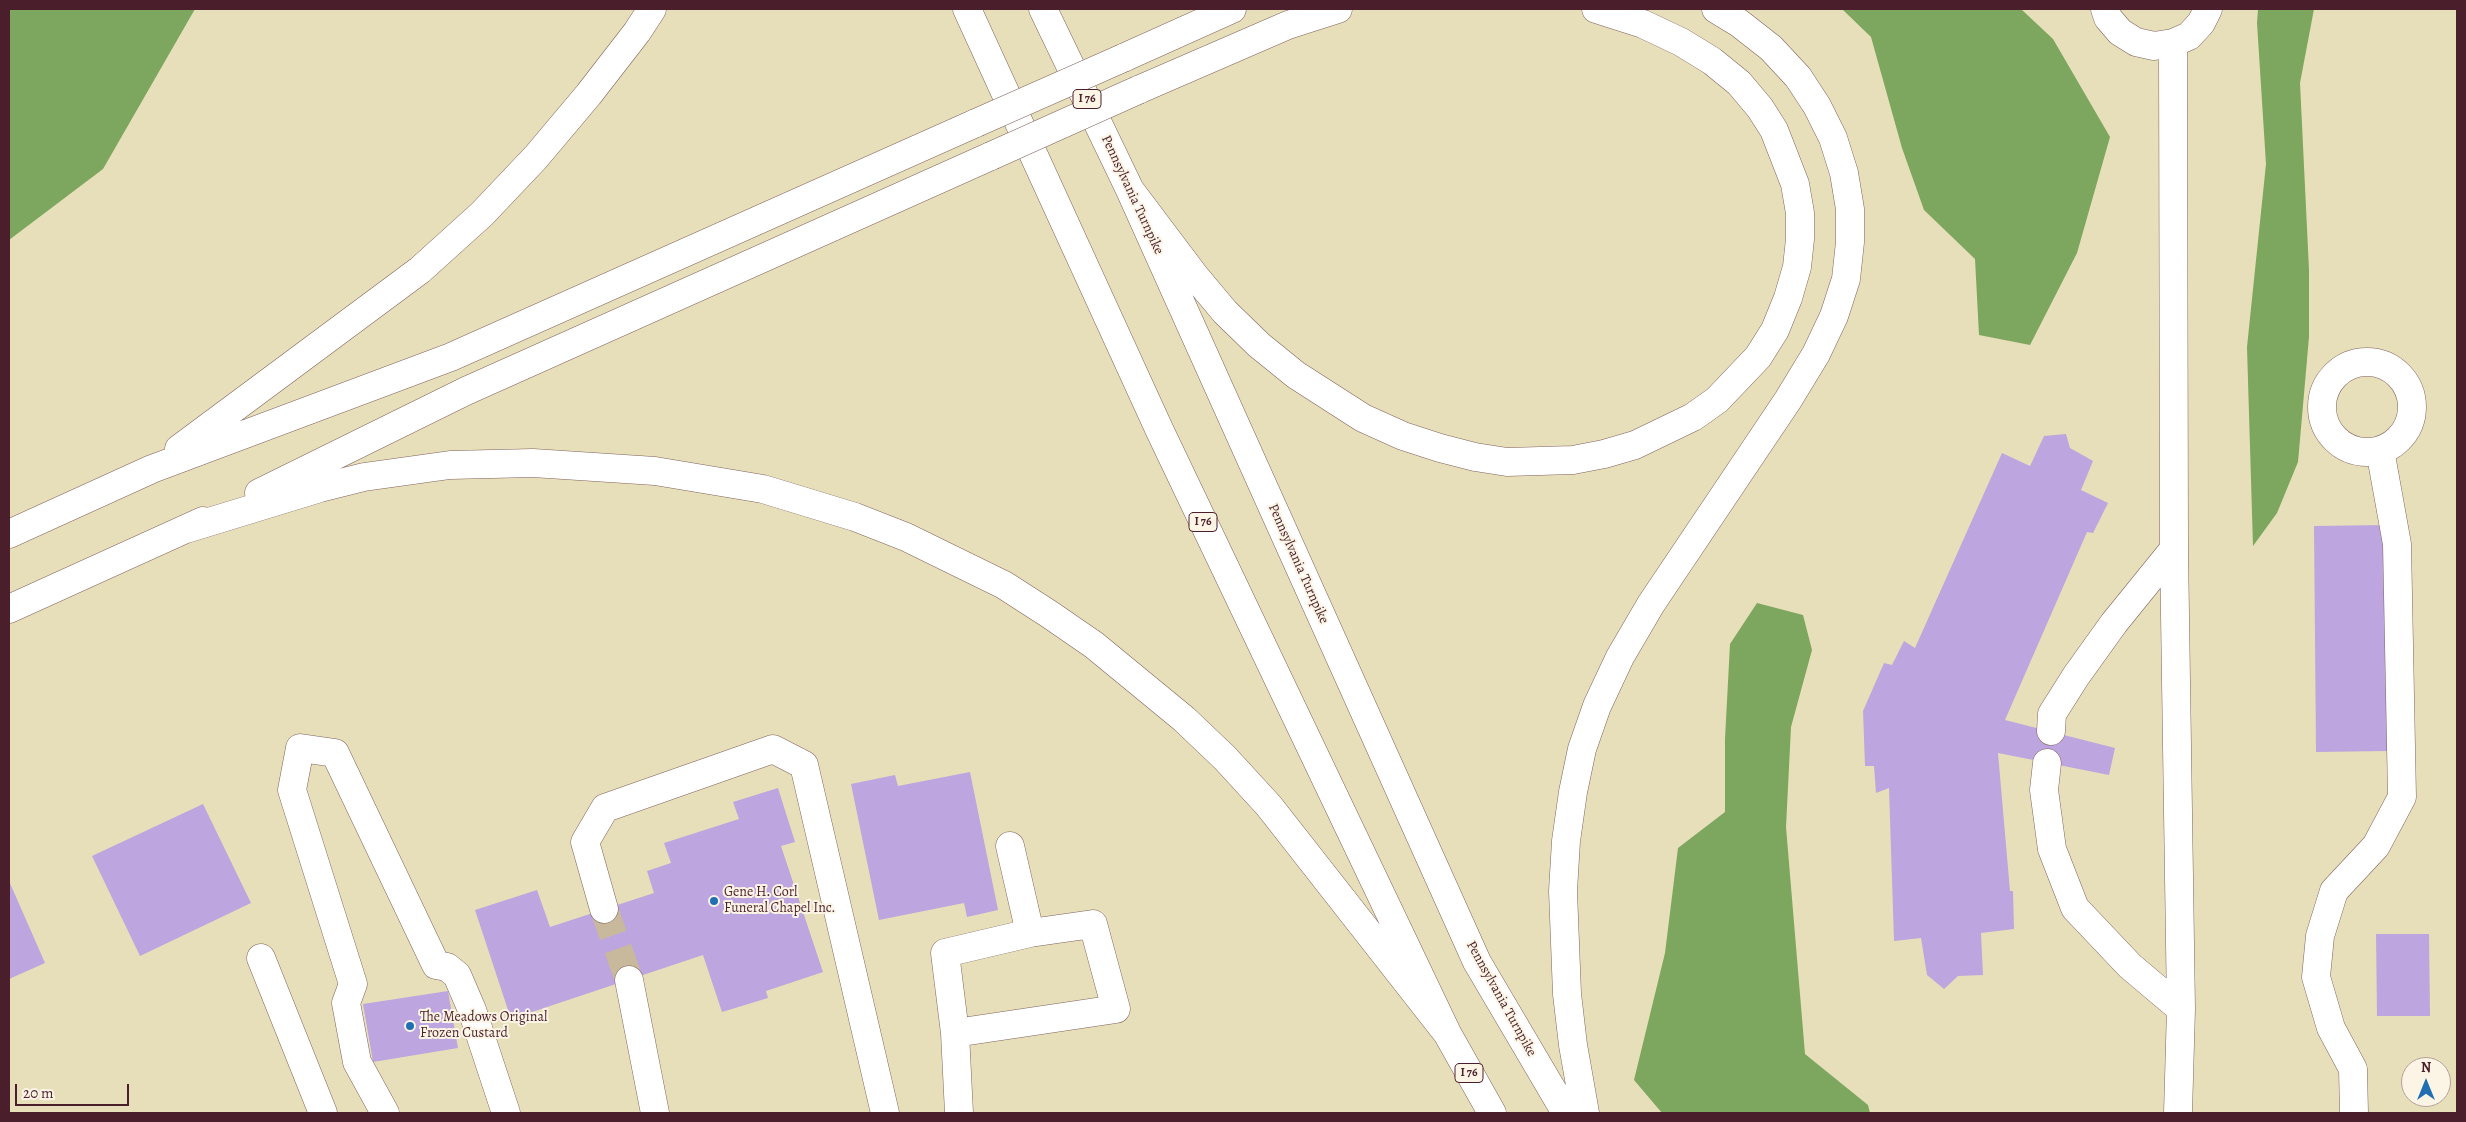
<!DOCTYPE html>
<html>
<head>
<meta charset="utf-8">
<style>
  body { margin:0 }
  #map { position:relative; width:2466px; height:1122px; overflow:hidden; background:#e7dfb9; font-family:Alegreya,serif }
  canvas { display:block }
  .frame { position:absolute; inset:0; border:10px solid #4a1f2b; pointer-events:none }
  .north { position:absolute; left:2401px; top:1057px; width:50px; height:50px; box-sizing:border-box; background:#fcf5e5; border:1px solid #b59f9b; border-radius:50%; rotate:0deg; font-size:14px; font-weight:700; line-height:20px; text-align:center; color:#4a1f2b }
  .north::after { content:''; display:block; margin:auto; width:18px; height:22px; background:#1f6fb2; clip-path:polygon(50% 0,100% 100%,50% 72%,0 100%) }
  .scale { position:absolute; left:15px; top:1084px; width:114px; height:22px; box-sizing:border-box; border:2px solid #4a1f2b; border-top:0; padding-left:6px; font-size:15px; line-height:18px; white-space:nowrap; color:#4a1f2b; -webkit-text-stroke:4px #fcf5e5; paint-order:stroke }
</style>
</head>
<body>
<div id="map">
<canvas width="2466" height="1122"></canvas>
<div class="frame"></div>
<div class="north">N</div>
<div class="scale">20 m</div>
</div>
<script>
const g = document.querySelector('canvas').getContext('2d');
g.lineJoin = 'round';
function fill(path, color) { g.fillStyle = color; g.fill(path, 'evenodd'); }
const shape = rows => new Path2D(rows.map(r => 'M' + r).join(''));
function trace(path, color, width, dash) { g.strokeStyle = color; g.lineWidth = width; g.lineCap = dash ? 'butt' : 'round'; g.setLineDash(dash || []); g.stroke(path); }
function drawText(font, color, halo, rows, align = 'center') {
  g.font = font + ' Alegreya,serif'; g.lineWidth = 4; g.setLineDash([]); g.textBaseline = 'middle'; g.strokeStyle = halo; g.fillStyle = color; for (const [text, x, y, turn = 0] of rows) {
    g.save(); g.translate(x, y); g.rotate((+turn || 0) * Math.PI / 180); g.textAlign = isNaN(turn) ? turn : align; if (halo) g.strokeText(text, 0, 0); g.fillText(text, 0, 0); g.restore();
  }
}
fill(shape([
  [9,9,195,9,103,169,9,240],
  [1842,9,2021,9,2053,39,2110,137,2077,253,2030,345,1979,335,1975,259,1924,210,1902,148,1871,37],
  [2258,9,2314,9,2300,83,2309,270,2309,337,2298,462,2277,513,2253,546,2247,347,2266,164,2257,23],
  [1757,603,1803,615,1812,650,1791,727,1786,827,1805,1054,1868,1105,1870,1113,1662,1113,1634,1080,1665,953,1678,848,1725,812,1725,739,1730,644]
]), '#7da65f');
fill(shape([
  [2066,434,2070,448,2093,461,2081,490,2108,503,2093,533,2087,532,2005,720,2115,748,2109,775,1998,753,2010,891,2013,891,2014,929,1981,933,1983,975,1958,976,1944,989,1927,975,1921,938,1894,941,1889,788,1876,793,1874,766,1865,766,1863,711,1884,663,1892,665,1904,641,1915,648,2002,453,2030,466,2044,436],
  [2386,525,2388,751,2316,752,2314,526],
  [970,772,998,910,967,917,964,903,879,920,851,784,895,775,898,786],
  [778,788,795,842,781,846,823,972,766,991,768,998,722,1012,703,955,511,1019,475,910,537,890,550,927,654,893,647,871,671,863,664,843,739,819,733,802],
  [203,804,251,903,140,956,92,856],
  [9,881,45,963,9,979],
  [2376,934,2429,934,2430,1016,2377,1016],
  [448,991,458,1048,373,1062,363,1004]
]), '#bda5df');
trace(shape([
  [604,909,629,980]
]), '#c8b99d', 28, [28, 14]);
const minor = shape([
  [2105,9,2108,18,2120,32,2136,42,2154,46,2173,43,2189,36,2201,23,2208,9],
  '2322 407a45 45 0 1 1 90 0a45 45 0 1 1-90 0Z',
  [2174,549,2181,1009],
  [2051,731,2052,714,2076,676,2114,623,2174,549,2173,43],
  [2047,763,2044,790,2052,849,2075,908,2130,966,2181,1009,2178,1113],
  [604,909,585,842,605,808,773,749,804,765,885,1113],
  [261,958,323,1113],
  [629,980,655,1113],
  [955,1033,1116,1009,1093,924,1030,933],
  [385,1113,357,1062,346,1003,353,984,292,790,300,748,335,753,436,965,447,967,457,975,472,1010,506,1113],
  [959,1113,955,1033,945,953,1030,933,1010,846],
  [2354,1113,2353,1069,2331,1028,2316,977,2320,936,2334,891,2376,846,2402,797,2397,544,2380,450]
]);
const highway = shape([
  [967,9,1159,429,1447,1033,1492,1113],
  [1043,9,1130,190,1477,962,1566,1113],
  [1123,58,1232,9],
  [1138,90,1288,25,1338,9],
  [1130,190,1194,275,1225,312,1259,345,1296,375,1363,418,1403,436,1440,448,1475,457,1507,462,1573,460,1604,454,1635,445,1693,417,1717,400,1758,357,1775,330,1788,298,1797,267,1800,239,1800,213,1795,184,1774,130,1760,108,1739,83,1712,61,1681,42,1643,24,1596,9],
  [179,449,420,270,482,214,536,157,589,94,637,32,652,9],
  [259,493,466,391,991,156],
  [186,529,320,488,364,477,450,465,533,463,655,471,763,489,855,517,906,537,1004,585,1049,614,1094,645,1184,719,1225,758,1269,806,1447,1033],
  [9,534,152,469,451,357,976,123],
  [9,609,203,521],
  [1585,1113,1573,1045,1567,994,1563,891,1566,841,1573,792,1582,749,1597,706,1620,657,1651,604,1788,400,1816,354,1834,316,1846,279,1850,242,1850,209,1844,173,1833,138,1817,106,1798,77,1771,48,1739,23,1716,9]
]);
trace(minor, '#81625d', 29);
trace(highway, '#81625d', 29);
trace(minor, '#fff', 28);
trace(highway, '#fff', 28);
const highwayBridge = shape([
  [976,123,1123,58],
  [991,156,1138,90]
]);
trace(highwayBridge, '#81625d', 29, []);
trace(highwayBridge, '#fff', 28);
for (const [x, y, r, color] of [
  [714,901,5,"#1f6fb2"],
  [410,1026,5,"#1f6fb2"]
]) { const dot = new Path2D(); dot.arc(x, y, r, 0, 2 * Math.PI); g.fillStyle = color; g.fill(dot); trace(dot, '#fcf5e5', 2); }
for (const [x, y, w] of [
  [1087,99,28],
  [1203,522,28],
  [1469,1073,28]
]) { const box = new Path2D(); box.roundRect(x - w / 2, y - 9.5, w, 19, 4); g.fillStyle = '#fcf5e5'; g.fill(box); trace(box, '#4a1f2b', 1); }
drawText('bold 12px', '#4a1f2b', null, [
  ["I 76",1087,99],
  ["I 76",1203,522],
  ["I 76",1469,1073]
]);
drawText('14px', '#4a1f2b', '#fcf5e5', [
  ["Pennsylvania Turnpike",1132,195,65],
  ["Pennsylvania Turnpike",1298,564,66],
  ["Pennsylvania Turnpike",1501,999,61]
]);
drawText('14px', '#4a1f2b', '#fcf5e5', [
  ["Gene H. Corl",724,893],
  ["Funeral Chapel Inc.",724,909],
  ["The Meadows Original",420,1018],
  ["Frozen Custard",420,1034]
], 'left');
</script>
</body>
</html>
